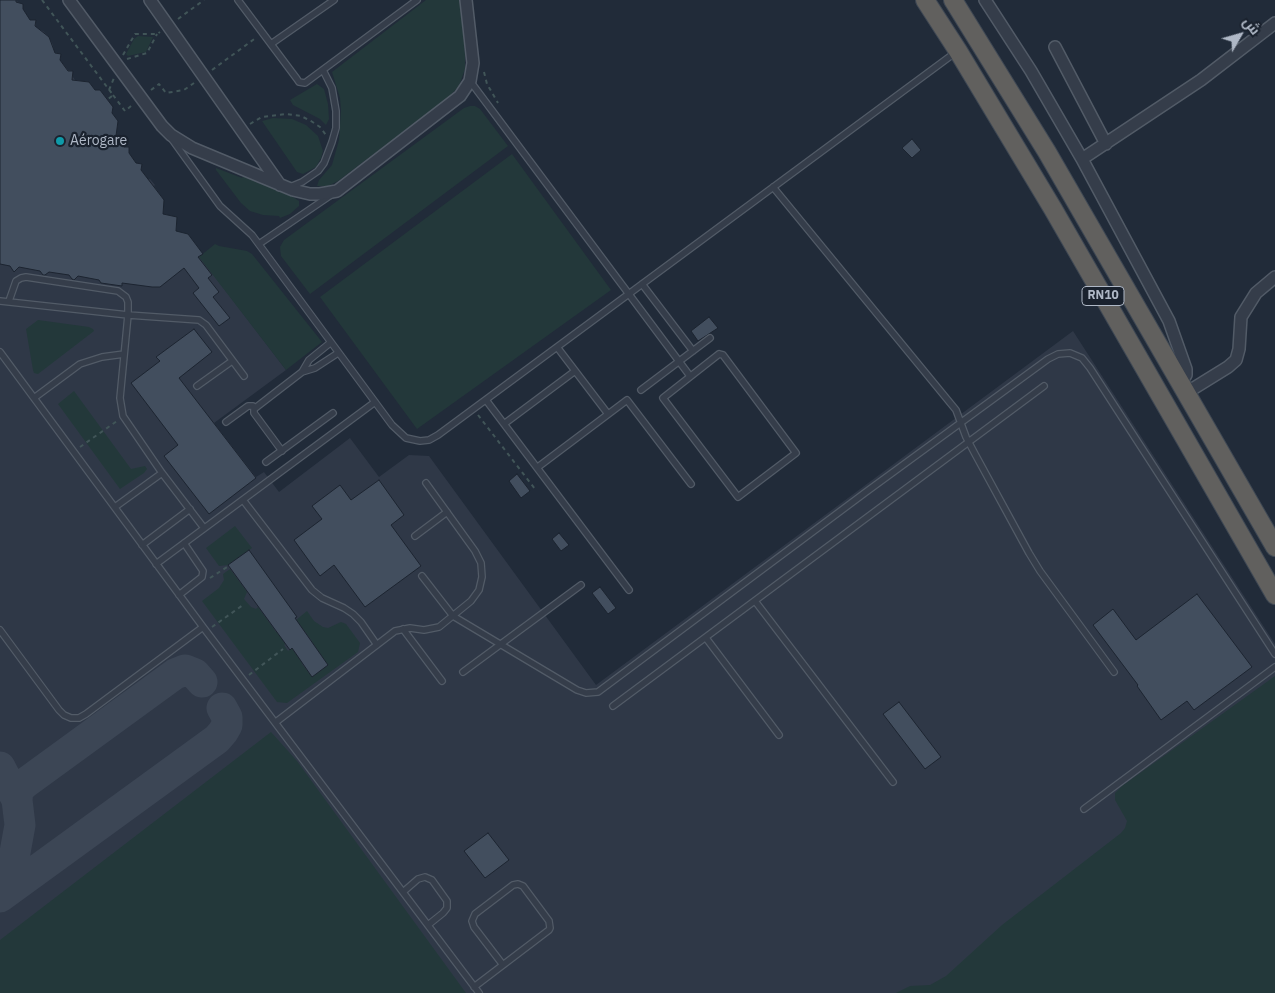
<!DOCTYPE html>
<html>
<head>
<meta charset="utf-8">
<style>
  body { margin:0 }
  #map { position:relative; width:1275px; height:993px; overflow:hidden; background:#212b39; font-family:"IBM Plex Sans",Cairo,sans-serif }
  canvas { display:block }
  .north { position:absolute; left:1215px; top:10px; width:50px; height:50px; -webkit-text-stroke:4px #1a222e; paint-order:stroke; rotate:52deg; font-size:14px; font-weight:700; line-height:20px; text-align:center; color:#afb8c6 }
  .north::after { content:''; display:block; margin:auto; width:18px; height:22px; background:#afb8c6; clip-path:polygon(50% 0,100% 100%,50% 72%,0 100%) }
</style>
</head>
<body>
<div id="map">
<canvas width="1275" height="993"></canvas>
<div class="north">ش</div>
</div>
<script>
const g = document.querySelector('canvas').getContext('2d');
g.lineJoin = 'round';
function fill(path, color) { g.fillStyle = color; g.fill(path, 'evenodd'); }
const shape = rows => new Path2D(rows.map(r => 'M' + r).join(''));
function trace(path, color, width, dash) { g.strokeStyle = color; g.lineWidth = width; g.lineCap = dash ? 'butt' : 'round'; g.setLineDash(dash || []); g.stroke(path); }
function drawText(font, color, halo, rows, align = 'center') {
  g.font = font + ' "IBM Plex Sans",sans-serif'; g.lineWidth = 4.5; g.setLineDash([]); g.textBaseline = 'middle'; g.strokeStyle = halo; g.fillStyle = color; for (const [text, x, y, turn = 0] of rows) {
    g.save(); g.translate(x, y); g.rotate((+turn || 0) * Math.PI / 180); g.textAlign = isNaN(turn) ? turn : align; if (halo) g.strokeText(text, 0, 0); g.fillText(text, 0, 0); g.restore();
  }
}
fill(shape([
  [0,0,16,0,18,2,23,4,23,9,30,20,36,20,36,28,43,31,49,37,53,45,54,52,61,54,60,60,68,70,73,71,73,77,75,80,89,82,95,90,100,90,113,107,112,113,118,121,116,136,124,146,129,147,129,153,136,163,142,164,141,170,148,180,150,179,155,185,154,186,164,200,163,214,177,217,176,231,188,234,203,254,200,257,286,370,214,423,256,477,264,472,279,492,350,438,379,477,409,455,429,456,596,685,1073,331,1275,644,1275,993,0,993]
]), '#2f3847');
fill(shape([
  [426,0,460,0,465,54,465,69,459,86,449,97,338,181,328,186,317,186,319,180,332,165,339,140,341,110,340,98,332,72],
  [138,36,153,37,146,52,128,56,126,54,134,39],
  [317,84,324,89,328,104,329,119,326,125,320,119,293,105,290,100],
  [470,106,475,106,480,109,508,146,310,294,281,256,280,247,284,240,464,108],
  [273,118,292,119,306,125,318,136,323,151,321,158,316,167,303,174,297,172,262,121],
  [512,154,611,290,417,429,320,297],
  [216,168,242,178,244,176,293,197,299,201,299,206,290,214,280,218,279,216,263,215,250,211,241,203,216,170],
  [215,244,219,246,247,251,252,254,322,342,286,370,199,257],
  [38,320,89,327,93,329,94,331,38,374,34,373,33,370,26,329],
  [74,391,131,469,145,466,147,469,144,473,120,489,58,404],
  [235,526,252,548,228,565,219,566,206,548],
  [230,569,247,592,244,599,251,607,256,609,258,607,276,632,280,631,288,642,284,645,288,651,292,648,296,653,312,641,296,620,307,611,314,621,323,627,328,628,341,622,346,624,360,643,358,652,287,703,277,702,202,601,219,588,224,580,223,574],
  [318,652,328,665,312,677,302,664],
  [1275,676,1275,993,896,993,910,986,930,985,946,976,1002,925,1121,833,1125,828,1127,821,1115,800,1115,793,1122,786],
  [271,732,297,761,466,993,0,993,0,940]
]), '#23383a');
trace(shape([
  [0,767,17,800,20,825,12,869,5,886,0,892],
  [17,800,18,790,24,784,175,674,185,670,195,674,202,682],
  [0,897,217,739,223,732,227,725,227,717,222,708]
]), '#3c4655', 31);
const building = shape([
  [0,0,16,0,16,2,23,4,23,9,30,20,36,20,35,26,49,37,55,53,61,54,60,60,68,71,73,71,72,80,89,82,95,90,100,90,113,107,112,113,118,121,116,136,124,147,129,147,129,153,136,163,142,164,141,170,164,200,163,214,177,217,176,231,188,234,203,254,198,257,212,275,208,278,219,292,213,297,230,318,219,326,193,293,199,288,184,268,160,287,152,287,122,283,122,286,101,283,99,280,78,276,74,280,72,279,69,275,49,272,45,275,43,275,40,271,19,267,14,272,10,266,0,264,0,0],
  [912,139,921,150,912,158,902,148,912,139],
  [709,317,718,328,698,341,691,331,709,317],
  [194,329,212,352,179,378,256,478,209,514,164,456,178,445,131,383,160,361,156,357,194,329],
  [517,474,530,491,521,498,509,481,517,474],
  [379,480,404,515,391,525,421,566,365,607,334,565,320,576,294,540,322,519,312,506,340,485,351,500,379,480],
  [559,533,569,545,561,551,552,539,559,533],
  [249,550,297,617,295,618,328,665,312,677,292,648,290,650,228,565,249,550],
  [600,587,616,608,608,614,592,593,600,587],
  [1197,594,1252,667,1194,710,1187,701,1161,720,1137,686,1138,685,1093,625,1113,609,1136,640,1197,594],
  [899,702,941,757,925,769,883,714,899,702],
  [488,833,509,860,485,878,464,851,488,833]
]);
fill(building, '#424e5e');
trace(building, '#1c2430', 1);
const service = shape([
  [238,0,297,79,299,82,305,83,417,0],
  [271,44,334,0],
  [470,81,690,376],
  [171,138,220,206,252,235,392,425,406,438,420,441,429,440,438,435,956,52],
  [290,187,302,182,318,171,324,163,332,142,336,128,336,111,332,88,323,70],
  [773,187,956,410,966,437,975,454,1029,553,1040,571,1114,672],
  [259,244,331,195],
  [642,284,693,351],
  [0,301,128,315,199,320,206,325,244,376],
  [9,301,16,281,21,278,26,277,118,291,126,297,128,302,128,315,120,398,123,416,162,473,204,528],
  [557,347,608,414],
  [0,352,203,627,479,993],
  [719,354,723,355,796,453,738,497,663,398,719,354],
  [302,372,309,360,330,343],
  [197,386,232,361],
  [641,390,710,338],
  [34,398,80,364,102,357,124,354],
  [486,400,629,590],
  [226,422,248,406,253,406,255,408],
  [504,424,575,371],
  [282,451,254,413,254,409,302,372,315,368,338,353],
  [266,462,333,413],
  [538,467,627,400,691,484],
  [243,500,312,590,322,598,344,608,353,614,361,622,377,645],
  [115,507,162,473],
  [415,536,447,512],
  [142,545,190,509],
  [156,564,375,402],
  [422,576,453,616,577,690,586,693,598,692,866,492,1048,359,1058,354,1070,353,1082,358,1090,368,1275,654],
  [179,595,202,577,203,571,184,543],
  [755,601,893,782],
  [403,629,442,681],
  [0,630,59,710,64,715,71,718,79,718,86,714,203,627],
  [706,638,779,735],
  [463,672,581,585],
  [613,706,1044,386],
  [276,722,395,631,410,628,424,630,439,627,471,601,479,590,482,577,481,563,475,551,426,483],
  [1084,809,1275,667],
  [403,892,418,879,425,877,432,880,447,901,447,908,443,913,428,925],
  [474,987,549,930,550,928,549,921,523,886,518,884,513,885,475,914,472,921,474,927,503,965]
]);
const minor = shape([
  [69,0,162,126,171,135,192,148,293,190,310,194,320,194,337,191,460,96,470,81,473,63,466,0],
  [150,0,280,185],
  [985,0,1031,71,1082,159,1201,80,1275,23],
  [1055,47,1106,144],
  [1082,159,1169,321,1186,369,1186,375,1180,383],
  [1186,393,1228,367,1236,360,1239,349,1241,317,1256,293,1275,277]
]);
const trunk = shape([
  [925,0,958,51,1053,209,1275,595],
  [953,0,1047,152,1275,547]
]);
trace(service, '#525b67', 8);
trace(minor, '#525b67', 14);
trace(trunk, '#3f4854', 20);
trace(shape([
  [42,0,113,95,107,100],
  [178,19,204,0],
  [123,55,135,34,157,34,160,32],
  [127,59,147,53,157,34],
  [212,70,257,37],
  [484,72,487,84,498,103],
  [109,90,114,78],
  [151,90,159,84,166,93,184,90,194,83],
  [113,95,125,111,131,106],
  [250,124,262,117,285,114,301,116,311,121,320,127,326,135],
  [478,415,535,489],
  [80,447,117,421],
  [210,578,227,567],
  [212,627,243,605],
  [249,675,283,649]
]), '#415558', 2, [4, 4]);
trace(service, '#353d4a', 5.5);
trace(minor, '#353d4a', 11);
trace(trunk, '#61605e', 18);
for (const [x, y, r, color] of [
  [60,141,5,"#0f9aa8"]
]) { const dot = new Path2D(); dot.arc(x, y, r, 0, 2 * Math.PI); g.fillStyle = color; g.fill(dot); trace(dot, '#1a222e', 2); }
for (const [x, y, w] of [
  [1103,296,42]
]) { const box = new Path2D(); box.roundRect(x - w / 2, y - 9.5, w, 19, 4); g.fillStyle = '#1a222e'; g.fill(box); trace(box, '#afb8c6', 1); }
drawText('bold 12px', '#afb8c6', null, [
  ["RN10",1103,296]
]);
drawText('14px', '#afb8c6', '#1a222e', [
  ["Aérogare",70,141]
], 'left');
</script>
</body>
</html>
